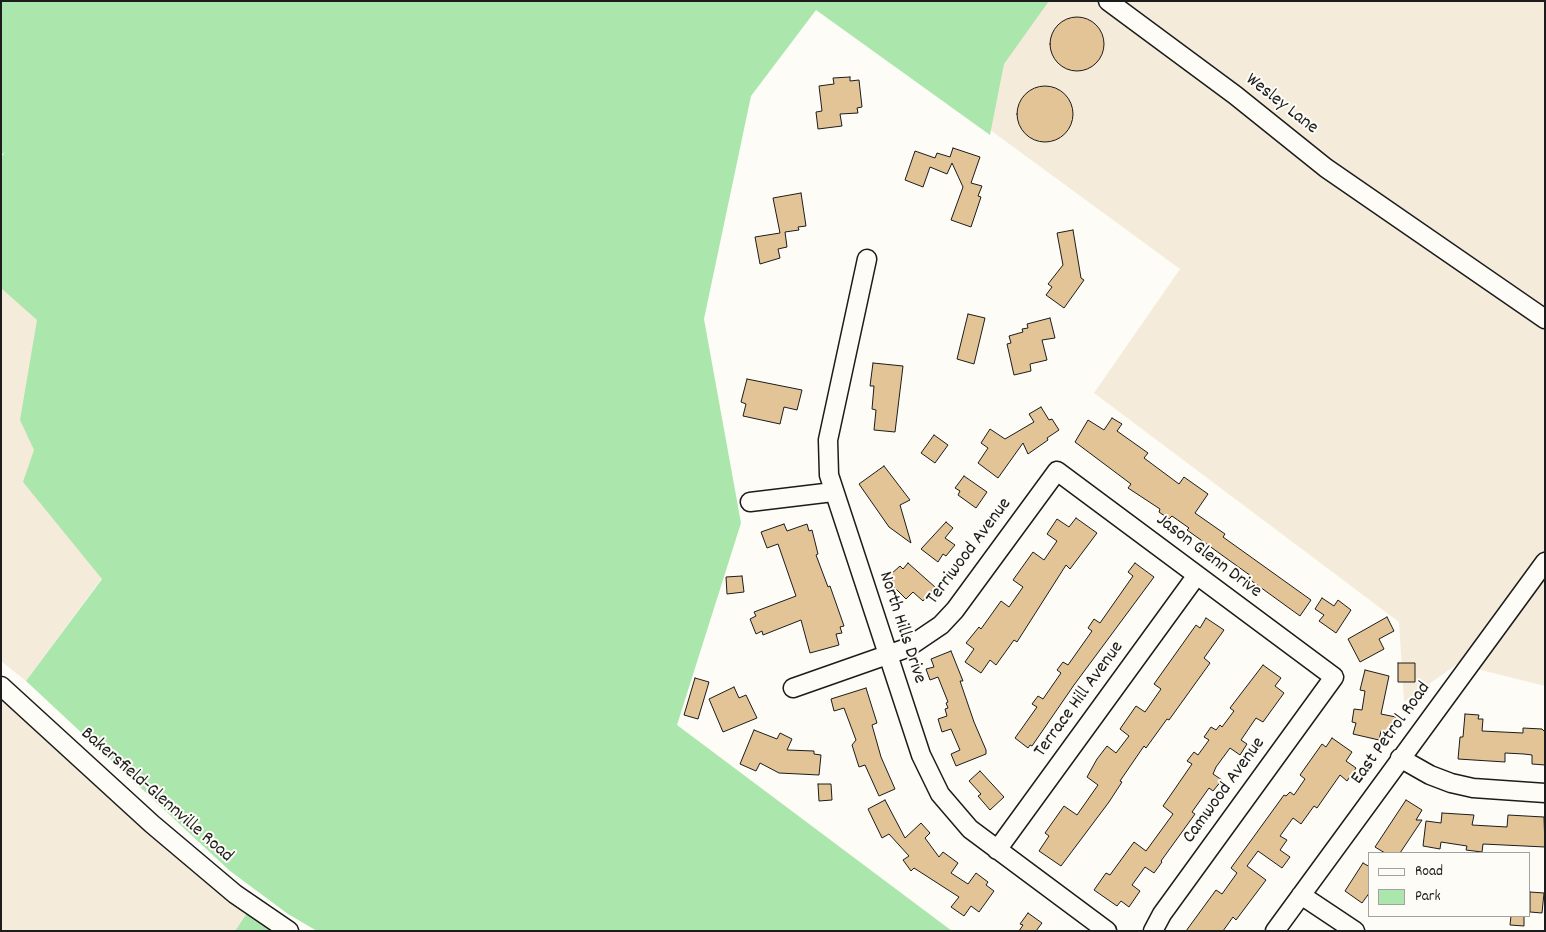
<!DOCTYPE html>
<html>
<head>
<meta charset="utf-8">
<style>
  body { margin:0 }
  #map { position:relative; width:1546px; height:932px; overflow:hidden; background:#fdfcf7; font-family:Dekko,sans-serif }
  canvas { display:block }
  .frame { position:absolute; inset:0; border:2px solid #1c1c1c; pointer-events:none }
  .legend { position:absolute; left:1368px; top:852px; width:162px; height:65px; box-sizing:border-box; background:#fdfcf7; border:1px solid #a3a29f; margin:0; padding:6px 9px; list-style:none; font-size:15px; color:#1c1c1c }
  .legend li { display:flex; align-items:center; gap:10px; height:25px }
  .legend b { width:25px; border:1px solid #a3a29f }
</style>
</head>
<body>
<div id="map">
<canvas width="1546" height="932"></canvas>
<div class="frame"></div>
<ul class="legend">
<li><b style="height:6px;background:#fdfcf7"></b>Road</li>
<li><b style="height:14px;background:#abe7ad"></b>Park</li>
</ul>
</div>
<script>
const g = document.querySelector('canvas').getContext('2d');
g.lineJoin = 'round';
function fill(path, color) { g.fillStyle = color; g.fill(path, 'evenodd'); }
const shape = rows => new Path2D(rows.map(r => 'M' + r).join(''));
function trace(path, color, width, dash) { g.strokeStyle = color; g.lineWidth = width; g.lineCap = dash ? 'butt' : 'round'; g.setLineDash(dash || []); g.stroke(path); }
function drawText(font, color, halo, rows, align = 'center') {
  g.font = font + ' Dekko,sans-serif'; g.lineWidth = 4; g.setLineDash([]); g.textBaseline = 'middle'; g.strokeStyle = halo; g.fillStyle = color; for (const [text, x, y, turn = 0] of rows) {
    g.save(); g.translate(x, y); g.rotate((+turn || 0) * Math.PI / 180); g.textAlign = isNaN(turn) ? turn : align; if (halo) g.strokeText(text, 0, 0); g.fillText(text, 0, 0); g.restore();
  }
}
fill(shape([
  [814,1,1545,1,1545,686,1457,664,1404,702,1399,622,1094,393,1180,269],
  [1,277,192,456,26,681,1,661],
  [1,696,166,847,247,913,235,931,1,931]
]), '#f5ebda');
fill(shape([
  [1,1,1049,1,1004,64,990,135,816,10,751,96,704,319,741,523,677,725,952,931,317,931,288,914,230,871,26,681,102,579,23,482,34,450,20,420,37,320,1,288,1,157,5,152,1,155],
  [247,913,274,931,235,931]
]), '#abe7ad');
const building = shape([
  '1050 44a27 27 0 1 1 54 0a27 27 0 1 1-54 0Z',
  [850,77,850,81,859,80,862,107,857,108,858,113,840,114,842,126,818,129,816,112,822,111,819,86,834,84,833,78,850,77],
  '1017 114a28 28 0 1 1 56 0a28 28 0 1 1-56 0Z',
  [953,148,980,157,971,183,982,186,978,196,981,197,971,227,951,220,963,187,952,163,947,174,930,167,923,187,905,180,915,151,935,158,937,153,950,157,953,148],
  [801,193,806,226,798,227,799,230,785,232,787,247,778,249,780,258,760,264,755,237,780,233,773,198,801,193],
  [1073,230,1081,278,1084,280,1064,308,1046,295,1052,287,1048,284,1063,265,1057,233,1073,230],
  [968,314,985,318,974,364,957,359,968,314],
  [1050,318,1055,338,1042,340,1047,360,1030,364,1031,371,1014,375,1007,344,1011,343,1009,336,1023,332,1022,329,1028,328,1027,324,1050,318],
  [873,363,903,366,895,432,874,430,876,410,872,409,874,386,870,386,873,363],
  [747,379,802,390,797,410,784,407,780,424,743,416,746,404,741,402,747,379],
  [1041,407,1049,420,1052,419,1059,430,1047,438,1048,440,1028,454,1023,443,998,478,978,463,988,448,981,443,990,429,1005,439,1034,422,1029,414,1041,407],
  [1112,418,1122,424,1117,431,1148,453,1144,458,1179,484,1184,477,1208,494,1195,513,1225,534,1223,537,1311,600,1300,616,1249,579,1251,576,1187,530,1189,528,1172,516,1169,519,1159,512,1160,509,1128,488,1131,484,1075,442,1088,420,1104,430,1112,418],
  [934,435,948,445,935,463,921,453,934,435],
  [884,466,910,500,900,505,911,543,889,527,859,484,884,466],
  [964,476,987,492,976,508,958,495,960,491,955,488,964,476],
  [1076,518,1097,533,1070,569,1066,565,1017,642,1014,640,996,665,990,660,981,673,965,662,974,649,966,643,979,627,981,629,1001,601,1009,607,1023,587,1013,580,1033,552,1044,560,1057,541,1047,534,1057,519,1069,527,1076,518],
  [946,522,953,528,945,538,955,545,946,556,943,554,938,562,921,549,946,522],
  [784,524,787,531,807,524,809,531,812,530,818,554,816,555,828,587,830,586,844,626,840,627,842,633,836,634,839,645,810,653,801,620,763,635,762,631,756,634,750,619,756,616,754,612,796,596,778,544,767,548,761,532,784,524],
  [908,563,935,587,923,601,913,592,906,599,890,583,894,579,890,575,900,566,903,569,908,563],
  [1135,563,1154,577,1074,685,1032,746,1030,745,1028,748,1015,738,1037,707,1032,704,1038,696,1043,699,1061,673,1057,670,1063,662,1068,665,1092,631,1088,628,1094,619,1100,623,1133,576,1128,572,1135,563],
  [742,576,744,592,727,594,726,577,742,576],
  [1322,598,1334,606,1338,600,1351,610,1336,633,1319,621,1324,615,1315,609,1322,598],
  [1387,617,1394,631,1379,639,1384,649,1360,662,1348,639,1387,617],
  [1206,618,1224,630,1204,658,1210,663,1169,720,1167,719,1146,748,1144,746,1120,781,1122,782,1109,802,1061,866,1039,851,1049,836,1045,833,1064,806,1077,815,1098,785,1087,777,1097,759,1107,746,1116,753,1129,736,1120,729,1136,706,1145,712,1161,689,1154,684,1196,625,1200,628,1206,618],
  [951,651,963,681,960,681,974,722,986,750,986,754,956,766,951,754,960,750,951,729,942,732,938,719,947,716,945,709,948,708,946,703,948,702,938,677,930,680,926,669,934,667,931,659,951,651],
  [1398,663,1415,663,1415,682,1398,682,1398,663],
  [1263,665,1281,678,1275,686,1284,693,1263,722,1256,718,1241,740,1247,744,1240,755,1230,748,1216,767,1213,774,1222,780,1213,791,1209,788,1192,812,1195,814,1161,861,1162,862,1154,873,1145,867,1132,885,1140,891,1129,907,1121,901,1117,906,1094,890,1106,873,1110,875,1134,842,1146,851,1173,814,1163,806,1192,764,1187,761,1194,752,1198,755,1209,740,1204,737,1211,727,1216,730,1220,725,1222,727,1234,711,1230,708,1263,665],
  [1365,670,1389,676,1381,714,1396,717,1392,733,1381,731,1379,740,1353,734,1356,723,1352,722,1354,709,1362,710,1365,691,1360,690,1365,670],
  [695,678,709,682,698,719,684,715,695,678],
  [734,687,739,698,746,695,757,718,723,732,709,699,734,687],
  [866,688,877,723,872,725,881,757,895,789,879,796,865,765,859,767,852,745,856,740,844,708,834,711,831,699,866,688],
  [1465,714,1479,715,1478,719,1483,719,1482,731,1523,733,1523,728,1542,729,1545,732,1545,765,1532,764,1532,755,1524,754,1505,753,1505,762,1458,759,1460,737,1463,737,1465,714],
  [754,730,777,739,780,733,792,739,787,750,814,751,814,754,821,755,819,775,779,773,760,763,756,771,740,764,754,730],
  [1332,738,1352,752,1346,761,1356,768,1347,781,1340,775,1317,808,1314,806,1301,824,1293,818,1280,836,1287,840,1280,850,1290,857,1282,868,1258,851,1247,866,1266,880,1236,920,1233,917,1223,931,1186,931,1216,890,1222,894,1237,873,1231,868,1284,795,1286,796,1290,792,1294,795,1305,779,1300,775,1322,744,1326,747,1332,738],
  [980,771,1004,797,990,810,978,796,981,794,969,781,980,771],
  [818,784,831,784,832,800,819,801,818,784],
  [885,800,905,838,921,823,930,833,925,838,939,857,943,852,958,863,951,873,968,884,976,873,988,882,986,885,994,891,979,912,971,906,964,916,951,907,959,897,914,868,911,871,903,860,909,856,889,834,882,838,868,809,885,800],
  [1406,800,1422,810,1416,820,1422,820,1400,853,1385,853,1375,847,1406,800],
  [1442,813,1474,815,1472,825,1507,827,1508,815,1544,817,1545,847,1483,844,1482,852,1466,850,1467,846,1441,842,1440,849,1423,846,1426,821,1441,823,1442,813],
  [1363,863,1370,867,1370,892,1362,903,1345,891,1363,863],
  [1530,892,1544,893,1542,913,1530,912,1530,892],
  [1028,913,1042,923,1036,931,1019,931,1023,925,1020,924,1028,913],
  [1511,916,1524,916,1524,926,1510,925,1511,916]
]);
fill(building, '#e2c496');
trace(building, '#1c1c1c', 1);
const minor = shape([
  [1108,1,1235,95,1326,168,1545,319],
  [867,259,828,440,829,475,921,755,940,794,970,829,1107,931],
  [750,502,833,492],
  [1,686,152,824,235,894,289,931],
  [793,688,907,648,941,625,955,610,1057,471,1334,677,1162,914,1153,931],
  [1400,758,1430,775,1451,783,1473,788,1545,793],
  [997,850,1197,575],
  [1301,895,1355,931],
  [1275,931,1545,562]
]);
trace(minor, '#1c1c1c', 21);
trace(minor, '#fdfcf7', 18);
drawText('19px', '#1c1c1c', '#fdfcf7', [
  ["Wesley Lane",1281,105,38],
  ["Terriwood Avenue",970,552,-53],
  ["Jason Glenn Drive",1208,557,37],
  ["North Hills Drive",901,628,72],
  ["Terrace Hill Avenue",1080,700,-54],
  ["East Petrol Road",1392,734,-54],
  ["Camwood Avenue",1225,791,-54],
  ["Bakersfield-Glennville Road",156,796,41]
]);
</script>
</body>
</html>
